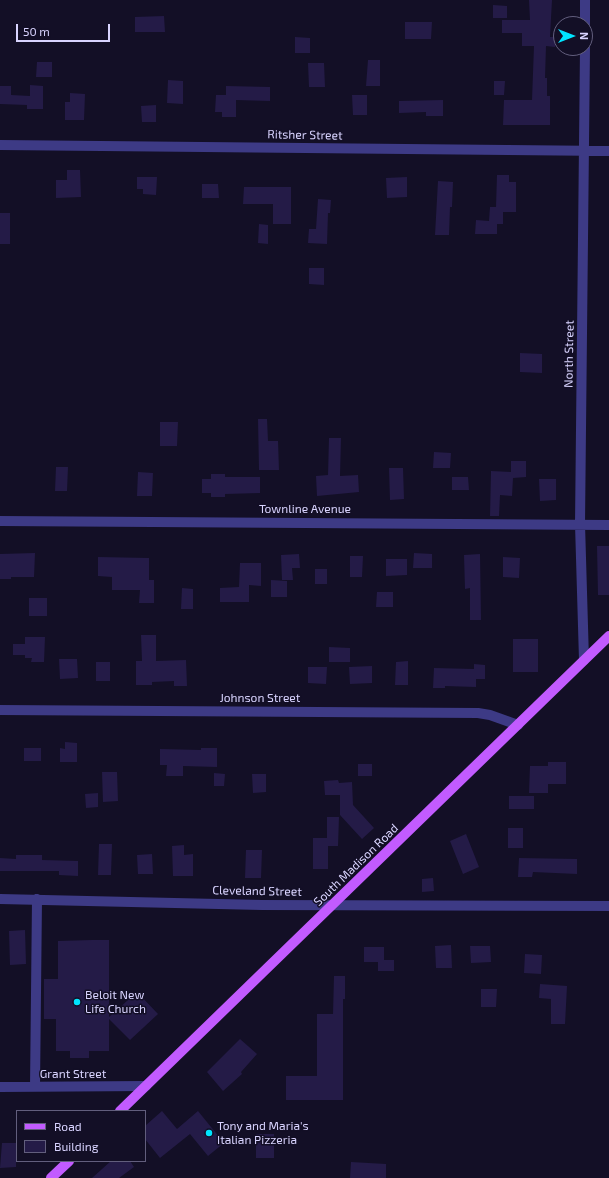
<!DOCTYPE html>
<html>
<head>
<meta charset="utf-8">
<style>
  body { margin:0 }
  #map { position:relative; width:609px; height:1178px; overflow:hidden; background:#130f26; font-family:"Exo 2",sans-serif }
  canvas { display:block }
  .legend { position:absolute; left:16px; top:1110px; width:130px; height:52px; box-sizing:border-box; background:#130f26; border:1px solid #625e7d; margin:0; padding:5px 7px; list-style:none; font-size:12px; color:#d9d4ff }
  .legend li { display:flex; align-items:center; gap:8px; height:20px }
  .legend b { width:20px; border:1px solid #625e7d }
  .north { position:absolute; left:553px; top:16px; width:40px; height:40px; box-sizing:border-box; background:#130f26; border:1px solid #625e7d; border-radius:50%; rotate:90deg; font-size:11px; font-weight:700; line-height:16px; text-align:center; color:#d9d4ff }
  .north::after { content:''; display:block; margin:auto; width:14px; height:18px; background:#00e5ff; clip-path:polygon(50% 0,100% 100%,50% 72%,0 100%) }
  .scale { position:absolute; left:16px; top:24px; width:94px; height:18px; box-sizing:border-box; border:2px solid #d9d4ff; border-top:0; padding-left:5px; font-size:12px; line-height:14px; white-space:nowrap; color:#d9d4ff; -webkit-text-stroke:3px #130f26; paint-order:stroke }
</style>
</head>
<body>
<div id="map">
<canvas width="609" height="1178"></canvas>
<ul class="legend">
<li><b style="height:5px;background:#c25bff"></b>Road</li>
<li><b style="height:11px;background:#241b47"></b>Building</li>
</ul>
<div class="north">N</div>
<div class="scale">50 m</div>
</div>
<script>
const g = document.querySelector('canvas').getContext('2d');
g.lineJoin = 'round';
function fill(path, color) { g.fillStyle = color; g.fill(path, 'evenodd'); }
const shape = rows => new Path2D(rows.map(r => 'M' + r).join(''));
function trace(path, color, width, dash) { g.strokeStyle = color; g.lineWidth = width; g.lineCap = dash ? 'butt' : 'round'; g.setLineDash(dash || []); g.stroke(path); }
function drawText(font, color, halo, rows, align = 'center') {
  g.font = font + ' "Exo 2",sans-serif'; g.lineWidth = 3; g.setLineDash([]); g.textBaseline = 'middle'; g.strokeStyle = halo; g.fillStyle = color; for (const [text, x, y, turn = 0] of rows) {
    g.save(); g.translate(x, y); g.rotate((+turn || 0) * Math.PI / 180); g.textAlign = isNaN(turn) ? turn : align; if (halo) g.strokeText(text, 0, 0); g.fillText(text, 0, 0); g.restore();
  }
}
fill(shape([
  [529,0,552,0,550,37,556,37,555,47,546,46,545,78,547,78,547,96,550,96,550,125,503,125,504,100,532,100,534,46,522,46,522,33,502,33,502,20,530,20],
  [493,5,507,6,507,18,493,18],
  [164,16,165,32,135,32,135,17],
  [405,22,432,22,431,39,405,39],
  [295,37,310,38,310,53,295,53],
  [368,60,380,60,380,86,366,86],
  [37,62,52,62,52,77,36,77],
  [308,63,324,63,325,87,309,87],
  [168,80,183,81,183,104,167,103],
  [494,81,505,81,504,95,494,95],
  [30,85,43,86,43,109,27,109,27,105,0,104,0,86,11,86,11,95,30,96],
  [226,86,270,87,270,101,236,100,236,117,222,117,222,112,215,112,216,95,226,95],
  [70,93,85,94,84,120,65,120,65,102,70,102],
  [352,95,367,95,367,115,353,115],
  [443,100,443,116,426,116,426,112,399,113,399,101],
  [156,105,156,122,142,122,141,106],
  [67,170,80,170,81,197,56,198,56,180,67,180],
  [497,175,509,175,509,182,516,182,516,212,503,212,503,224,497,224,497,234,475,234,476,220,489,221,490,207,496,207],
  [137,177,157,177,156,195,143,194,143,189,137,189],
  [407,177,407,197,387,198,386,178],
  [438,181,453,182,452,207,450,207,449,235,435,235],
  [202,184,218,184,219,198,202,198],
  [244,187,291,187,291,224,273,224,273,204,243,204],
  [318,199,331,200,330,213,328,213,327,244,308,243,309,229,316,229],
  [0,213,10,213,10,244,0,244],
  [259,224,268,225,268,244,258,243],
  [309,268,324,268,324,285,309,284],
  [520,353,542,354,542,373,520,372],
  [258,419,267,419,268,441,278,441,279,470,259,470],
  [160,422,178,422,177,446,160,446],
  [329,438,341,438,340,476,358,475,359,492,317,496,316,476,328,475],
  [434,452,451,453,450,468,433,468],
  [511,461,526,461,526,477,513,478,512,496,500,495,499,516,490,516,491,471,511,472],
  [56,467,68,467,67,491,55,491],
  [389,468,403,468,404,499,390,500],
  [138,472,153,473,152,496,137,496],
  [211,474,225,474,225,477,260,477,260,493,225,494,225,497,211,497,211,493,202,493,202,479,211,479],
  [452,477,468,477,469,490,452,490],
  [539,479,556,479,556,500,540,501],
  [597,546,609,546,609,595,598,595],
  [35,553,34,577,11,577,11,579,0,579,0,554],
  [414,553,432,554,432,568,413,568],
  [299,554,300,568,292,568,293,580,282,580,281,555],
  [480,554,481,620,470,620,470,588,465,589,464,555],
  [350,556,363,556,362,577,350,577],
  [98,557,149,558,149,580,154,580,154,603,139,603,140,590,112,590,112,577,98,576],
  [503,557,520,558,519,578,503,577],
  [386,559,407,559,407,575,386,576],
  [240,563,261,563,261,586,249,585,249,602,220,602,220,588,239,587],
  [315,569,327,569,327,584,315,584],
  [271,580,287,581,287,597,271,597],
  [182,588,193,589,193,609,181,609],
  [377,592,393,592,393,607,376,607],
  [29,598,47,598,47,616,29,616],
  [141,635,156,635,156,661,186,660,187,686,174,686,174,681,152,682,152,685,136,685,136,661,142,661],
  [25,637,45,637,44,662,31,662,32,658,25,658,25,655,13,655,13,644,25,644],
  [513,639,538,639,538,672,513,672],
  [329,647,350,648,350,662,329,662],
  [59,659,77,659,78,678,60,679],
  [408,661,408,685,395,685,396,662],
  [96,662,110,662,110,681,96,681],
  [474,664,485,665,485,679,476,679,476,687,445,686,445,688,433,688,434,668,474,669],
  [372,666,372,683,350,684,349,667],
  [308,667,327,667,326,684,308,683],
  [65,742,77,743,77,762,60,762,60,748,65,749],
  [24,748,41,748,41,761,24,761],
  [201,748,217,748,217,767,183,766,183,776,166,776,167,765,160,765,160,749,201,750],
  [548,762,566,762,566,784,548,784,548,793,529,793,530,766,548,766],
  [358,764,372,764,372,776,358,776],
  [102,772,117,772,118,801,103,802],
  [214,773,225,774,224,786,214,786],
  [252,774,266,774,266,792,253,793],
  [338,780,339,783,352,782,353,805,374,828,362,839,340,815,340,795,325,795,324,781],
  [98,793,98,807,86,808,85,794],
  [509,796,534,796,534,809,509,809],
  [327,817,339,817,338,846,328,846,328,869,313,869,313,838,327,838],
  [508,828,523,828,523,848,508,848],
  [466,834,479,867,463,874,450,841],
  [99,844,112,844,111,875,98,875],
  [184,845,184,855,193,854,193,876,173,876,172,846],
  [246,850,262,850,261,878,245,878],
  [152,854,153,874,138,874,137,855],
  [16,855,42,855,42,860,78,861,78,876,59,875,59,871,0,871,0,858,16,859],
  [519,858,577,859,577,874,533,872,532,877,518,877],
  [433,878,434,891,422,892,422,879],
  [25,930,26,964,10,965,9,931],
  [92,940,109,940,109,1017,137,992,158,1014,130,1040,109,1019,109,1051,89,1051,89,1058,70,1058,70,1051,56,1051,56,1019,44,1019,44,979,58,979,58,941],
  [451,945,452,968,436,968,435,946],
  [470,946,490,946,491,962,471,963],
  [364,947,384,947,384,960,394,960,394,971,378,971,378,962,364,962],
  [525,954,542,955,541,974,524,973],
  [334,976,345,976,345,999,343,999,343,1100,286,1100,286,1076,317,1076,317,1014,333,1014],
  [540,984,567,986,565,1024,551,1024,551,999,539,998],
  [481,989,497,989,496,1007,481,1007],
  [240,1039,257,1054,241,1072,242,1074,223,1091,207,1072],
  [162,1111,177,1129,198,1111,224,1143,208,1156,190,1134,160,1158,145,1139,145,1126],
  [256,1134,274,1134,274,1158,256,1158],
  [2,1143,16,1143,16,1167,0,1168],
  [111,1161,130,1161,134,1167,119,1178,92,1178],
  [351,1162,386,1164,386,1178,350,1178]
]), '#241b47');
trace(shape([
  [585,24,585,0],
  [0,145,609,151],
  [0,521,609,525],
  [584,660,580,524,585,48],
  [0,710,478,713,490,715,518,725],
  [0,899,262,905,609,906],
  [0,1087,146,1086],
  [35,1087,37,899]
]), '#3d3a85', 10);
trace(shape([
  [120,1111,609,636],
  [51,1178,69,1161]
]), '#c25bff', 10);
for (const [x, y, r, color] of [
  [77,1002,4,"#00e5ff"],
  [209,1133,4,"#00e5ff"]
]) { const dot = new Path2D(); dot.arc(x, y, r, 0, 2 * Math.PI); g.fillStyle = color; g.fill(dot); trace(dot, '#130f26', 1.5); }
drawText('12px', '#d9d4ff', '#130f26', [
  ["Ritsher Street",305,135,1],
  ["North Street",569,354,-89],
  ["Townline Avenue",305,509],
  ["Johnson Street",260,698],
  ["South Madison Road",356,865,-44],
  ["Cleveland Street",257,891,1],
  ["Grant Street",73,1074]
]);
drawText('12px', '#d9d4ff', '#130f26', [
  ["Beloit New",85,995],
  ["Life Church",85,1009],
  ["Tony and Maria's",217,1126],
  ["Italian Pizzeria",217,1140]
], 'left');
</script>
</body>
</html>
